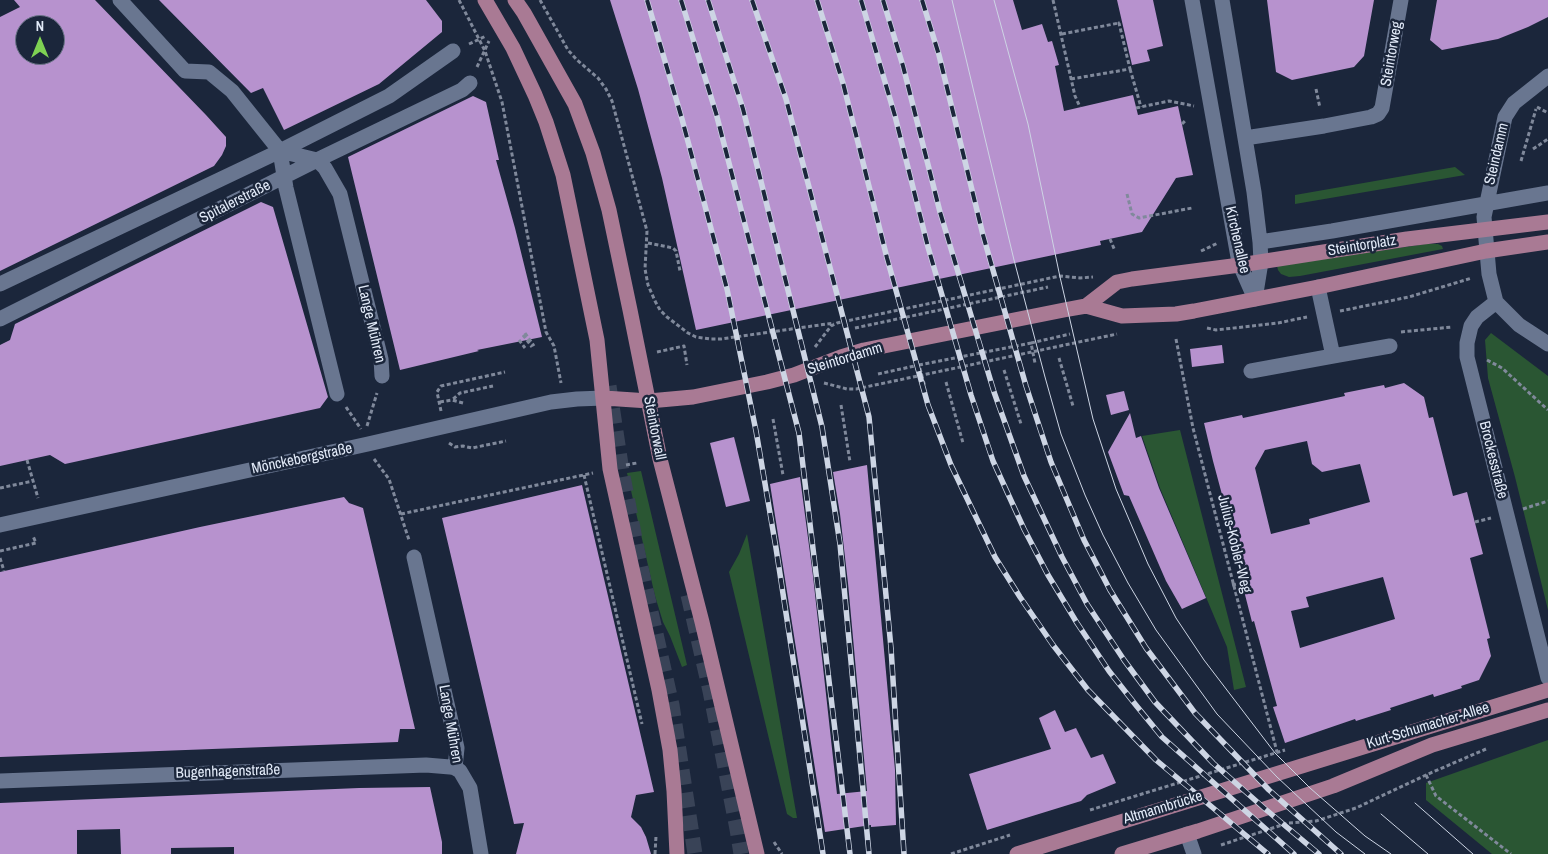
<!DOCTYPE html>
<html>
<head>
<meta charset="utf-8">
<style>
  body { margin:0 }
  #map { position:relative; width:1548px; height:854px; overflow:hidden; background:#1b263b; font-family:"Archivo Narrow",sans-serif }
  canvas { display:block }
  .north { position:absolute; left:15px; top:15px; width:50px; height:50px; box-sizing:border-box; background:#1b263b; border:1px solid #6b7487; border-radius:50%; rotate:0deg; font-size:14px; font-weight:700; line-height:20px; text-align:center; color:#e2eaf8 }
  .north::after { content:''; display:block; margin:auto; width:18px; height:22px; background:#7ed153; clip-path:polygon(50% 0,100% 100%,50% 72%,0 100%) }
</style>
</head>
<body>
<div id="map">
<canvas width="1548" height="854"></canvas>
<div class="north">N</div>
</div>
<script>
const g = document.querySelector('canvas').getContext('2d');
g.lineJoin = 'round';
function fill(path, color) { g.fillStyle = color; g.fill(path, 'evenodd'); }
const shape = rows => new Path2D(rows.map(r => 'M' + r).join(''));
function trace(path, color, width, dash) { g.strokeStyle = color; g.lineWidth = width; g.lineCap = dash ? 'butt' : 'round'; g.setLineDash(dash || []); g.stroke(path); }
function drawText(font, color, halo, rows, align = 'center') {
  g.font = font + ' "Archivo Narrow",sans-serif'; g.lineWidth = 5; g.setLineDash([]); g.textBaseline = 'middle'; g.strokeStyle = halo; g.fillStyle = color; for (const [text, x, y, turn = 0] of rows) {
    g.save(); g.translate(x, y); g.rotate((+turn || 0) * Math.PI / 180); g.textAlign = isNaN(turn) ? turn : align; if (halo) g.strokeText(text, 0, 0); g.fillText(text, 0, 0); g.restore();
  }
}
fill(shape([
  [1455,167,1465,175,1295,204,1295,195],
  [1426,244,1438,244,1442,246,1443,249,1300,276,1289,277,1281,274,1278,270,1277,266],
  [1491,333,1548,376,1548,610,1515,477,1488,378,1485,340],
  [1180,430,1246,687,1234,690,1227,647,1160,488,1142,436],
  [641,471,687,665,682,667,670,636,663,622,655,596,627,473],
  [747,534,797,818,793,818,787,814,729,572,739,554],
  [1548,740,1548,854,1492,854,1426,800,1426,783]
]), '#2a5633');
fill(shape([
  [14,0,95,0,206,115,226,137,226,146,222,155,214,166,0,271,0,17,20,7],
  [25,25,55,25,55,55,25,55],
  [159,0,426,0,442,21,442,32,379,84,284,130,263,88,251,93],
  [610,0,1013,0,1022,30,1042,24,1048,42,1052,41,1059,65,1055,66,1064,111,1133,95,1138,115,1178,106,1193,175,1176,178,1142,232,1100,241,1101,245,696,330,662,178,638,89],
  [1117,0,1153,0,1163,46,1147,50,1150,61,1132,65],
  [1267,0,1374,0,1364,56,1354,67,1292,80,1276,72],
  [1437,0,1548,0,1548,17,1528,27,1498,39,1442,50,1430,40],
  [473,96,486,102,499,160,496,160,515,228,542,337,477,350,479,351,400,370,348,157],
  [261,202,273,207,328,397,320,408,65,464,50,455,0,466,0,345,10,340,15,324],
  [1222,345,1224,363,1192,367,1190,349],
  [1404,383,1424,397,1429,418,1433,417,1453,496,1467,492,1483,554,1470,558,1490,638,1487,639,1491,656,1479,680,1461,686,1462,688,1434,697,1433,694,1390,708,1391,710,1356,721,1355,719,1285,743,1273,707,1277,706,1254,621,1252,622,1232,544,1235,543,1213,461,1204,423,1242,415,1243,418,1345,396,1344,393,1384,385,1385,388],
  [1307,441,1312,464,1322,472,1360,464,1370,502,1309,519,1310,524,1271,534,1255,468,1265,450],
  [1383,577,1395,619,1300,648,1291,611,1309,607,1306,597],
  [1124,391,1129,410,1111,415,1106,395],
  [1130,413,1136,438,1141,436,1159,488,1206,598,1182,609,1166,581,1129,496,1124,495,1108,452],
  [734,437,750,501,726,507,710,443],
  [867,465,895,770,896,825,871,827,871,825,825,832,770,484,800,477,813,576,837,794,867,791,848,583,840,514,833,472],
  [582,485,654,792,636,795,631,817,641,827,646,837,651,854,516,854,524,823,514,824,442,518],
  [344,497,349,503,363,508,415,729,400,729,398,742,0,757,0,572,200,527],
  [1055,710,1065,732,1076,728,1091,758,1103,754,1116,783,1087,795,1081,801,987,830,969,774,1051,749,1039,718],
  [430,787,442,842,442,854,234,854,234,847,171,848,171,854,121,854,120,829,77,830,77,854,0,854,0,803,359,788]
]), '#b792ce');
trace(shape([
  [609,386,622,471,638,554,672,705,695,854],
  [688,595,710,691,737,829,741,854]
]), '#394357', 15, [15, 8]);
trace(shape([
  [459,0,485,51,502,102,546,332,554,346,561,383],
  [540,0,568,50,577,60,598,78,606,89,612,101,647,231,645,269,648,285,655,301,660,310,667,317,688,333,696,337,710,339,721,339,834,323],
  [1053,0,1075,96,1080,107],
  [1062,34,1119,23],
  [469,44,486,36],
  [477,67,489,41],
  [1130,69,1141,107],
  [1071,79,1130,69,1119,23,1122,22],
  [1316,89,1320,108],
  [1537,107,1548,113],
  [1136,108,1169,101,1194,106],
  [1182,124,1186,120],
  [1533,149,1548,139],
  [1521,161,1536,109],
  [1127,194,1132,214,1139,218,1192,208],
  [1110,239,1115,251],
  [648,243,673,248,676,251,680,271],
  [1201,251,1218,243],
  [1340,311,1409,297,1472,278],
  [855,328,1048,287],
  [1207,328,1216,330,1278,323,1307,317],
  [1401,332,1452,327],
  [525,333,534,346],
  [523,335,532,347],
  [1176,339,1193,428,1277,752],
  [519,340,525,348],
  [1031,343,1070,334],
  [815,347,831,326,837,323,1060,276,1080,278,1093,277],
  [657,352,684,346,687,365],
  [1059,358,1073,406],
  [1487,360,1502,368,1548,410],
  [919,365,1031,343,1035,363],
  [1004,370,1021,424],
  [878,374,919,365,925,387],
  [946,382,963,443],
  [824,383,847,389,856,389,1117,334],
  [440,402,452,400],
  [463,403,452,400,460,393,493,386],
  [841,405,850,462],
  [346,407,361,429],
  [441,411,437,392,441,386,505,372],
  [773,419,783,475],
  [367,426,377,393],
  [449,443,455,447,463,446,472,448,506,441],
  [374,459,389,479,409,540],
  [27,460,38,498],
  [626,465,637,463],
  [584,475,642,724],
  [0,488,33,481],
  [1523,509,1548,501],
  [401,514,593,473],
  [1475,522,1491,518],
  [0,551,36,543,33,536],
  [0,558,4,571],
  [1232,585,1242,583],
  [1426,775,1436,796,1511,854],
  [1090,810,1285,750],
  [774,842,782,854],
  [1221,845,1288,823,1316,821,1356,808,1426,775,1486,749],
  [655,854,656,836],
  [951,854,1010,835]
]), '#80899b', 3, [4, 2.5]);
trace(shape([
  [120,0,185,71,209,72,232,91,280,151,286,188,337,394],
  [1192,0,1238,257,1240,265,1255,299],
  [1222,0,1254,192,1260,242,1261,262,1255,299],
  [1548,76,1514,103,1505,117,1484,217,1489,274,1496,302,1519,325,1548,344],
  [1245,138,1324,126,1371,117,1378,114,1382,108,1401,0],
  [280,151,317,160,325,168,340,194,381,359,382,376],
  [1260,242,1332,231,1548,193],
  [0,284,280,151,389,96,453,51],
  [1496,302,1477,317,1471,326,1467,343,1467,357,1548,678],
  [0,319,317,160,462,90,470,83],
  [1333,356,1390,346],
  [1251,371,1333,356,1318,287],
  [0,525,368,444,551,402,577,399,604,398],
  [414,557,457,748,455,768],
  [0,781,426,765,450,767,455,768,460,771,470,788,481,854],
  [1187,834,1194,854]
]), '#697690', 15);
trace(shape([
  [485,0,513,48,535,95,546,122,563,175,597,340,610,469,659,690,670,750,674,791,677,854],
  [515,0,524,13,575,104,593,153,609,210,630,310,660,459,702,622,757,854],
  [1086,306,1117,282,1132,279,1240,265,1407,239,1548,222],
  [604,398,649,401,693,397,767,382,794,375,841,357,864,350,1064,310,1086,306,1122,316,1176,314,1194,311,1318,287,1486,251,1548,242],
  [1017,854,1548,690],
  [1122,854,1198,831,1333,786,1432,745,1548,710]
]), '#a97a94', 15);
trace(shape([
  [952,0,1014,260,1045,377,1061,434,1085,495,1103,535,1128,583,1156,630,1217,714,1277,777,1336,832,1365,854],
  [994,0,1028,124,1060,277,1093,419,1116,489,1148,564,1176,618,1204,660,1275,753,1310,788,1365,836,1391,854],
  [1415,803,1473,854],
  [1381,814,1428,854]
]), '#cdd5e4', 1);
const rail = shape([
  [647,0,682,119,727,289,756,431,776,548,823,854],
  [681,0,716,113,799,433,850,854],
  [708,0,743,109,822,427,840,544,869,854],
  [752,0,786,99,869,417,891,648,904,854],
  [817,0,843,83,887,258,928,405,951,465,995,557,1020,597,1053,645,1088,690,1156,760,1268,854],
  [861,0,895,116,928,247,971,395,993,461,1024,529,1048,575,1077,623,1109,671,1135,704,1162,737,1294,854],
  [883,0,903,66,940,212,994,392,1024,476,1062,557,1087,604,1124,660,1155,702,1213,763,1264,808,1319,854],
  [922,0,939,55,983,235,1026,386,1051,462,1084,540,1110,590,1146,648,1195,713,1269,790,1341,854]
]);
trace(rail, '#cdd5e4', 5.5);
trace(rail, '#1b263b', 4, [11]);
drawText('15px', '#e2eaf8', '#1b263b', [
  ["Steintorweg",1392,54,-80],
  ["Steindamm",1497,154,-77],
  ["Spitalerstraße",235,202,-27],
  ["Kirchenallee",1237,240,77],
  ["Steintorplatz",1362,246,-9],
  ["Lange Mühren",371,324,77],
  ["Steintordamm",845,359,-17],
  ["Steintorwall",654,428,79],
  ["Mönckebergstraße",302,459,-12],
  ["Brockesstraße",1493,460,76],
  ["Julius-Kobler-Weg",1234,544,76],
  ["Lange Mühren",450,724,80],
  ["Kurt-Schumacher-Allee",1428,726,-17],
  ["Bugenhagenstraße",228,772,-2],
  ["Altmannbrücke",1163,808,-17]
]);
</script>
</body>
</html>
